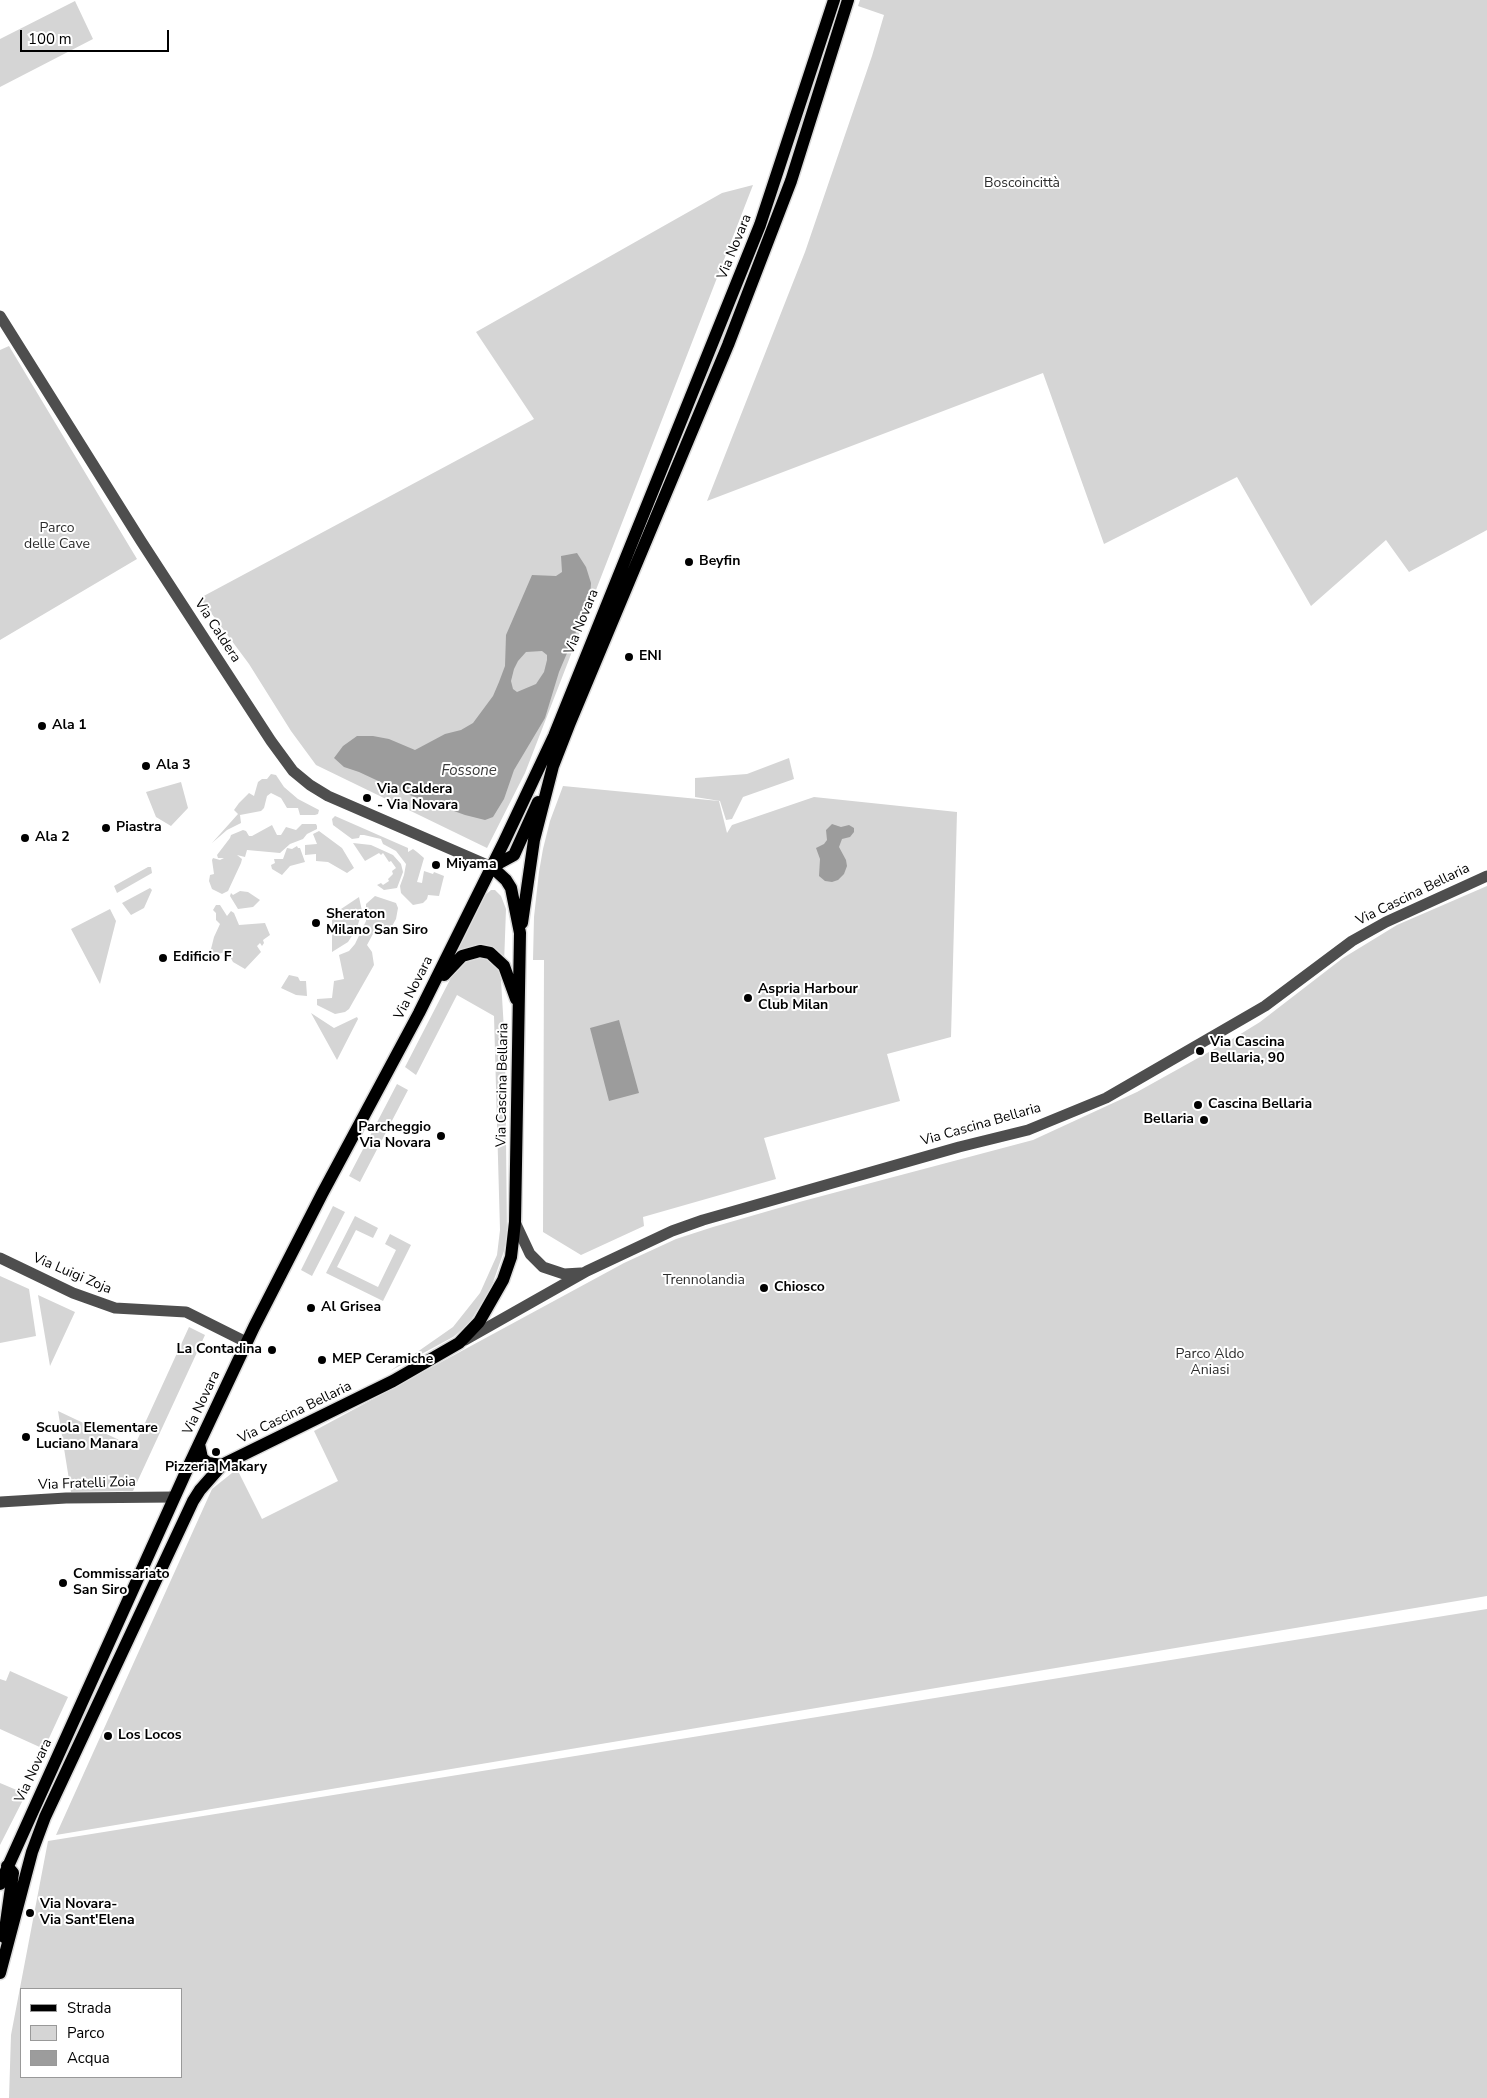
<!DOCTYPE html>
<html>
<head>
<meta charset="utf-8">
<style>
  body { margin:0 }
  #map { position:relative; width:1487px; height:2098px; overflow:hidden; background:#fff; font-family:"Nunito Sans",sans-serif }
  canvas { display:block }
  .legend { position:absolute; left:20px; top:1988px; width:162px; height:90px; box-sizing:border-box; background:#fff; border:1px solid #999; margin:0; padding:6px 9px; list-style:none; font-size:15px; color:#000 }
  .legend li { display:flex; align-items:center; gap:10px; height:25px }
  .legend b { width:25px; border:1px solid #999 }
  .scale { position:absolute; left:20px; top:30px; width:149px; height:22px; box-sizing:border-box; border:2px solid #000; border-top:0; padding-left:6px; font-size:15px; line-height:18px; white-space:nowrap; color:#000; -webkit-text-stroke:4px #fff; paint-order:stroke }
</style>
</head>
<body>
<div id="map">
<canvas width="1487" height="2098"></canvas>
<ul class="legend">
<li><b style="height:6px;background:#000"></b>Strada</li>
<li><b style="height:14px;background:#d5d5d5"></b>Parco</li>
<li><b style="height:14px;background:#9c9c9c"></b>Acqua</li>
</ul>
<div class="scale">100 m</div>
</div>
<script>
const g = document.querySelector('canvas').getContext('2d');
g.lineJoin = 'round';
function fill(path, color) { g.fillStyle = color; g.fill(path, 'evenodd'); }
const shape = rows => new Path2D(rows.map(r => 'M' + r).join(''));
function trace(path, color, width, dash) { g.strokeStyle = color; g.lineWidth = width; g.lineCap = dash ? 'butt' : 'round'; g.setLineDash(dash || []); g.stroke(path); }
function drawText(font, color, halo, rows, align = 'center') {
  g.font = font + ' "Nunito Sans",sans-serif'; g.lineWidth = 4; g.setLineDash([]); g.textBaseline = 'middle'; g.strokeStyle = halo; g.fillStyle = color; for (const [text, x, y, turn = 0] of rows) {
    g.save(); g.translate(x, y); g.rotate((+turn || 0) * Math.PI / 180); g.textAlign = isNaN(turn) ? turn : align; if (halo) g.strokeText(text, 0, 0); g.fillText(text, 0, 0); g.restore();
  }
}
fill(shape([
  [860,0,1487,0,1487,530,1409,572,1386,540,1311,606,1237,477,1104,544,1043,373,707,501,805,252,872,56,884,15,858,6],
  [75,1,93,39,0,87,0,39],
  [753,185,525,773,487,848,316,765,291,731,249,664,200,598,534,419,476,332,722,193],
  [9,346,137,559,0,640,0,350],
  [789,758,794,779,743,797,732,819,726,820,720,801,695,797,695,778,747,774],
  [271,774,276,775,284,787,298,799,319,810,318,814,315,815,300,815,298,808,287,808,281,798,271,793,267,796,264,808,261,811,240,815,241,823,227,830,212,843,238,814,234,810,239,803,249,793,254,796,258,782,262,779,267,779],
  [181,782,188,808,171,826,156,817,146,792],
  [563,786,719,801,727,833,732,825,814,797,957,812,951,1037,887,1054,900,1101,764,1138,776,1179,643,1217,644,1226,581,1255,543,1232,544,960,533,960,534,917,539,872,543,849,550,821],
  [335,816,408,848,408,852,413,849,417,852,424,858,417,882,422,883,424,871,433,874,434,872,444,876,439,896,428,895,427,899,423,903,413,905,401,893,400,886,404,875,408,853,406,864,396,851,383,844,381,839,364,835,360,835,359,838,352,839,333,825,332,819],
  [302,824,316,824,317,826,317,829,307,834,303,839,290,844,280,853,247,850,245,857,237,855,242,859,241,863,228,891,222,894,212,889,209,881,210,875,214,874,212,860,213,858,220,860,224,858,218,858,217,855,230,838,231,835,243,830,246,831,249,836,252,836,272,825,277,835,281,835,286,827,296,830],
  [319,831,342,848,354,868,347,873,328,862,316,861,316,854,305,855,305,845,317,844,313,834],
  [353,843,371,845,393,855,401,864,403,872,397,888,384,890,377,885,381,883,383,885,389,881,388,879,393,874,392,871,396,868,391,861,389,862,383,853,381,855,379,853,365,861],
  [297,846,298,848,300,848,305,862,290,866,282,875,272,869,271,865,275,863,274,859,283,859,287,848,292,849],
  [148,867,151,867,152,873,117,893,114,886],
  [1487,886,1487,1596,56,1835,212,1489,237,1469,262,1519,338,1481,314,1431,624,1263,676,1239,713,1227,803,1201,1033,1140,1137,1092,1234,1038,1260,1022,1343,958,1397,925],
  [150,888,152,890,144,908,131,915,122,903],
  [491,890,495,890,501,896,506,909,504,964,499,958,457,955,455,953,483,897],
  [240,891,248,892,260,900,253,907,238,909,230,896,231,893,233,895],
  [375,896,396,903,398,908,396,919,391,928,374,932,367,945,372,952,374,965,349,1009,345,1012,335,1014,317,1005,317,999,332,998,334,981,344,979,339,955,349,951,355,944,366,921,366,904],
  [359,897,362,911,357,928,348,942,332,952,332,915],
  [216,905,220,905,227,916,231,911,234,913,239,925,265,923,270,935,263,940,264,943,262,946,260,943,257,946,261,952,245,969,233,962,227,951,216,955,210,953,214,937,220,924,216,920,216,913,213,910],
  [110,909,116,921,100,984,71,929],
  [481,957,489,959,495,964,500,972,501,980,505,1047,507,1235,504,1251,491,1288,468,1325,453,1337,390,1371,453,1327,480,1293,497,1255,500,1230,494,1016,457,995,416,1075,405,1067,455,970,464,961],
  [289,975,298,977,300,981,306,981,307,996,296,995,281,988],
  [311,1013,334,1028,357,1017,358,1019,337,1060],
  [397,1084,408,1090,360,1182,349,1176],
  [333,1206,345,1212,312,1276,301,1270],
  [355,1216,378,1228,373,1238,356,1230,337,1267,378,1287,396,1250,385,1244,390,1234,411,1245,383,1301,326,1273],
  [0,1276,29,1289,36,1336,0,1343],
  [38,1295,75,1312,50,1366],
  [189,1327,205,1335,133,1491,71,1492,58,1411,134,1447],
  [1487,1609,1487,2098,9,2098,11,2035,48,1841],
  [21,1989,181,1989,181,2077,21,2077],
  [10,1671,68,1697,44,1749,0,1729,0,1679,6,1681],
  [0,1783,26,1794,0,1845]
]), '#d5d5d5');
fill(shape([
  [577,553,586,567,591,583,590,599,559,672,545,718,514,770,504,799,493,817,485,820,465,815,404,793,359,772,344,767,334,758,343,746,357,736,373,736,389,739,415,750,445,734,461,730,473,723,493,696,499,682,505,666,506,635,532,575,556,576,562,572,561,556],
  [526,652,542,651,547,655,547,660,544,672,536,684,517,692,513,689,511,681,514,669,518,661],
  [832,824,841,827,849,825,854,828,854,832,850,837,842,839,839,847,846,860,847,866,844,874,838,880,832,882,825,881,819,876,820,859,816,848,824,844,827,840,826,830],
  [619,1020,639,1093,609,1101,590,1028]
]), '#9c9c9c');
const major = shape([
  [492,867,514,855,538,802],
  [522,923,534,840,553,766,569,725,728,345,791,181,848,0],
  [444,975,462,956,480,951,490,953,504,966,516,999],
  [199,1444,202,1458,208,1463,222,1465],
  [0,1884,190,1463,254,1327,322,1194,419,1013,504,842,554,736,760,225,834,0],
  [4,1937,13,1873,7,1866],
  [0,1973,32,1852,45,1817,193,1501,200,1490,222,1465,393,1381,459,1343,479,1322,503,1280,511,1257,515,1222,520,933,511,888,506,880,492,867]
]);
trace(major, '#dbdbdb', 15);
trace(shape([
  [0,316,141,541,271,741,293,771,310,785,328,796,492,867],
  [515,1222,530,1254,543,1267,564,1274,581,1273],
  [0,1258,73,1293,115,1308,186,1312,246,1342],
  [465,1340,587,1271,672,1231,703,1220,959,1147,1028,1130,1106,1098,1265,1006,1352,941,1386,922,1487,876],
  [0,1502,66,1498,174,1497]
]), '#4e4e4e', 11);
trace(major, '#000', 12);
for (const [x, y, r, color] of [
  [689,562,5,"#000"],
  [629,657,5,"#000"],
  [42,726,5,"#000"],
  [146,766,5,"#000"],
  [367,798,5,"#000"],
  [106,828,5,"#000"],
  [25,838,5,"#000"],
  [436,865,5,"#000"],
  [316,923,5,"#000"],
  [163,958,5,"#000"],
  [748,998,5,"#000"],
  [1200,1051,5,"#000"],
  [1198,1105,5,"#000"],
  [1204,1120,5,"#000"],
  [441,1136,5,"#000"],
  [764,1288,5,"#000"],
  [311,1308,5,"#000"],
  [272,1350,5,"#000"],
  [322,1360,5,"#000"],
  [26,1437,5,"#000"],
  [216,1452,5,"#000"],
  [63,1583,5,"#000"],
  [108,1736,5,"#000"],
  [30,1913,5,"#000"]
]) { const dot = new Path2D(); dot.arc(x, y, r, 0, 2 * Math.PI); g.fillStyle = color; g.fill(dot); trace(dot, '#fff', 2); }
drawText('14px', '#2c2c2c', '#fff', [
  ["Boscoincittà",1022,184],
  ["Parco",57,529],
  ["delle Cave",57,545],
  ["Trennolandia",704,1281],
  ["Parco Aldo",1210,1355],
  ["Aniasi",1210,1371]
]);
drawText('14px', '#000', '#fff', [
  ["Via Novara",735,247,-68],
  ["Via Novara",582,622,-68],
  ["Via Caldera",217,631,57],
  ["Via Cascina Bellaria",1413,895,-26],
  ["Via Novara",414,988,-63],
  ["Via Cascina Bellaria",503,1085,-89],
  ["Via Cascina Bellaria",981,1125,-16],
  ["Via Luigi Zoja",72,1274,23],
  ["Via Novara",202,1403,-65],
  ["Via Cascina Bellaria",295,1413,-26],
  ["Via Fratelli Zoia",87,1484,-2],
  ["Via Novara",34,1771,-65]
]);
drawText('bold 14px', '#000', '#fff', [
  ["Beyfin",699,562],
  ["ENI",639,657],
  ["Ala 1",52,726],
  ["Ala 3",156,766],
  ["Via Caldera",377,790],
  ["- Via Novara",377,806],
  ["Piastra",116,828],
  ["Ala 2",35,838],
  ["Miyama",446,865],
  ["Sheraton",326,915],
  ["Milano San Siro",326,931],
  ["Edificio F",173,958],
  ["Aspria Harbour",758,990],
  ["Club Milan",758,1006],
  ["Via Cascina",1210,1043],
  ["Bellaria, 90",1210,1059],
  ["Cascina Bellaria",1208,1105],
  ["Bellaria",1194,1120,"right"],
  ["Parcheggio",431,1128,"right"],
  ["Via Novara",431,1144,"right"],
  ["Chiosco",774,1288],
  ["Al Grisea",321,1308],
  ["La Contadina",262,1350,"right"],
  ["MEP Ceramiche",332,1360],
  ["Scuola Elementare",36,1429],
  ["Luciano Manara",36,1445],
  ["Pizzeria Makary",216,1468,"center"],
  ["Commissariato",73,1575],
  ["San Siro",73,1591],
  ["Los Locos",118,1736],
  ["Via Novara-",40,1905],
  ["Via Sant'Elena",40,1921]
], 'left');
drawText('italic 15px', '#3d3d3d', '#fff', [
  ["Fossone",469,771]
]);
</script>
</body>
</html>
